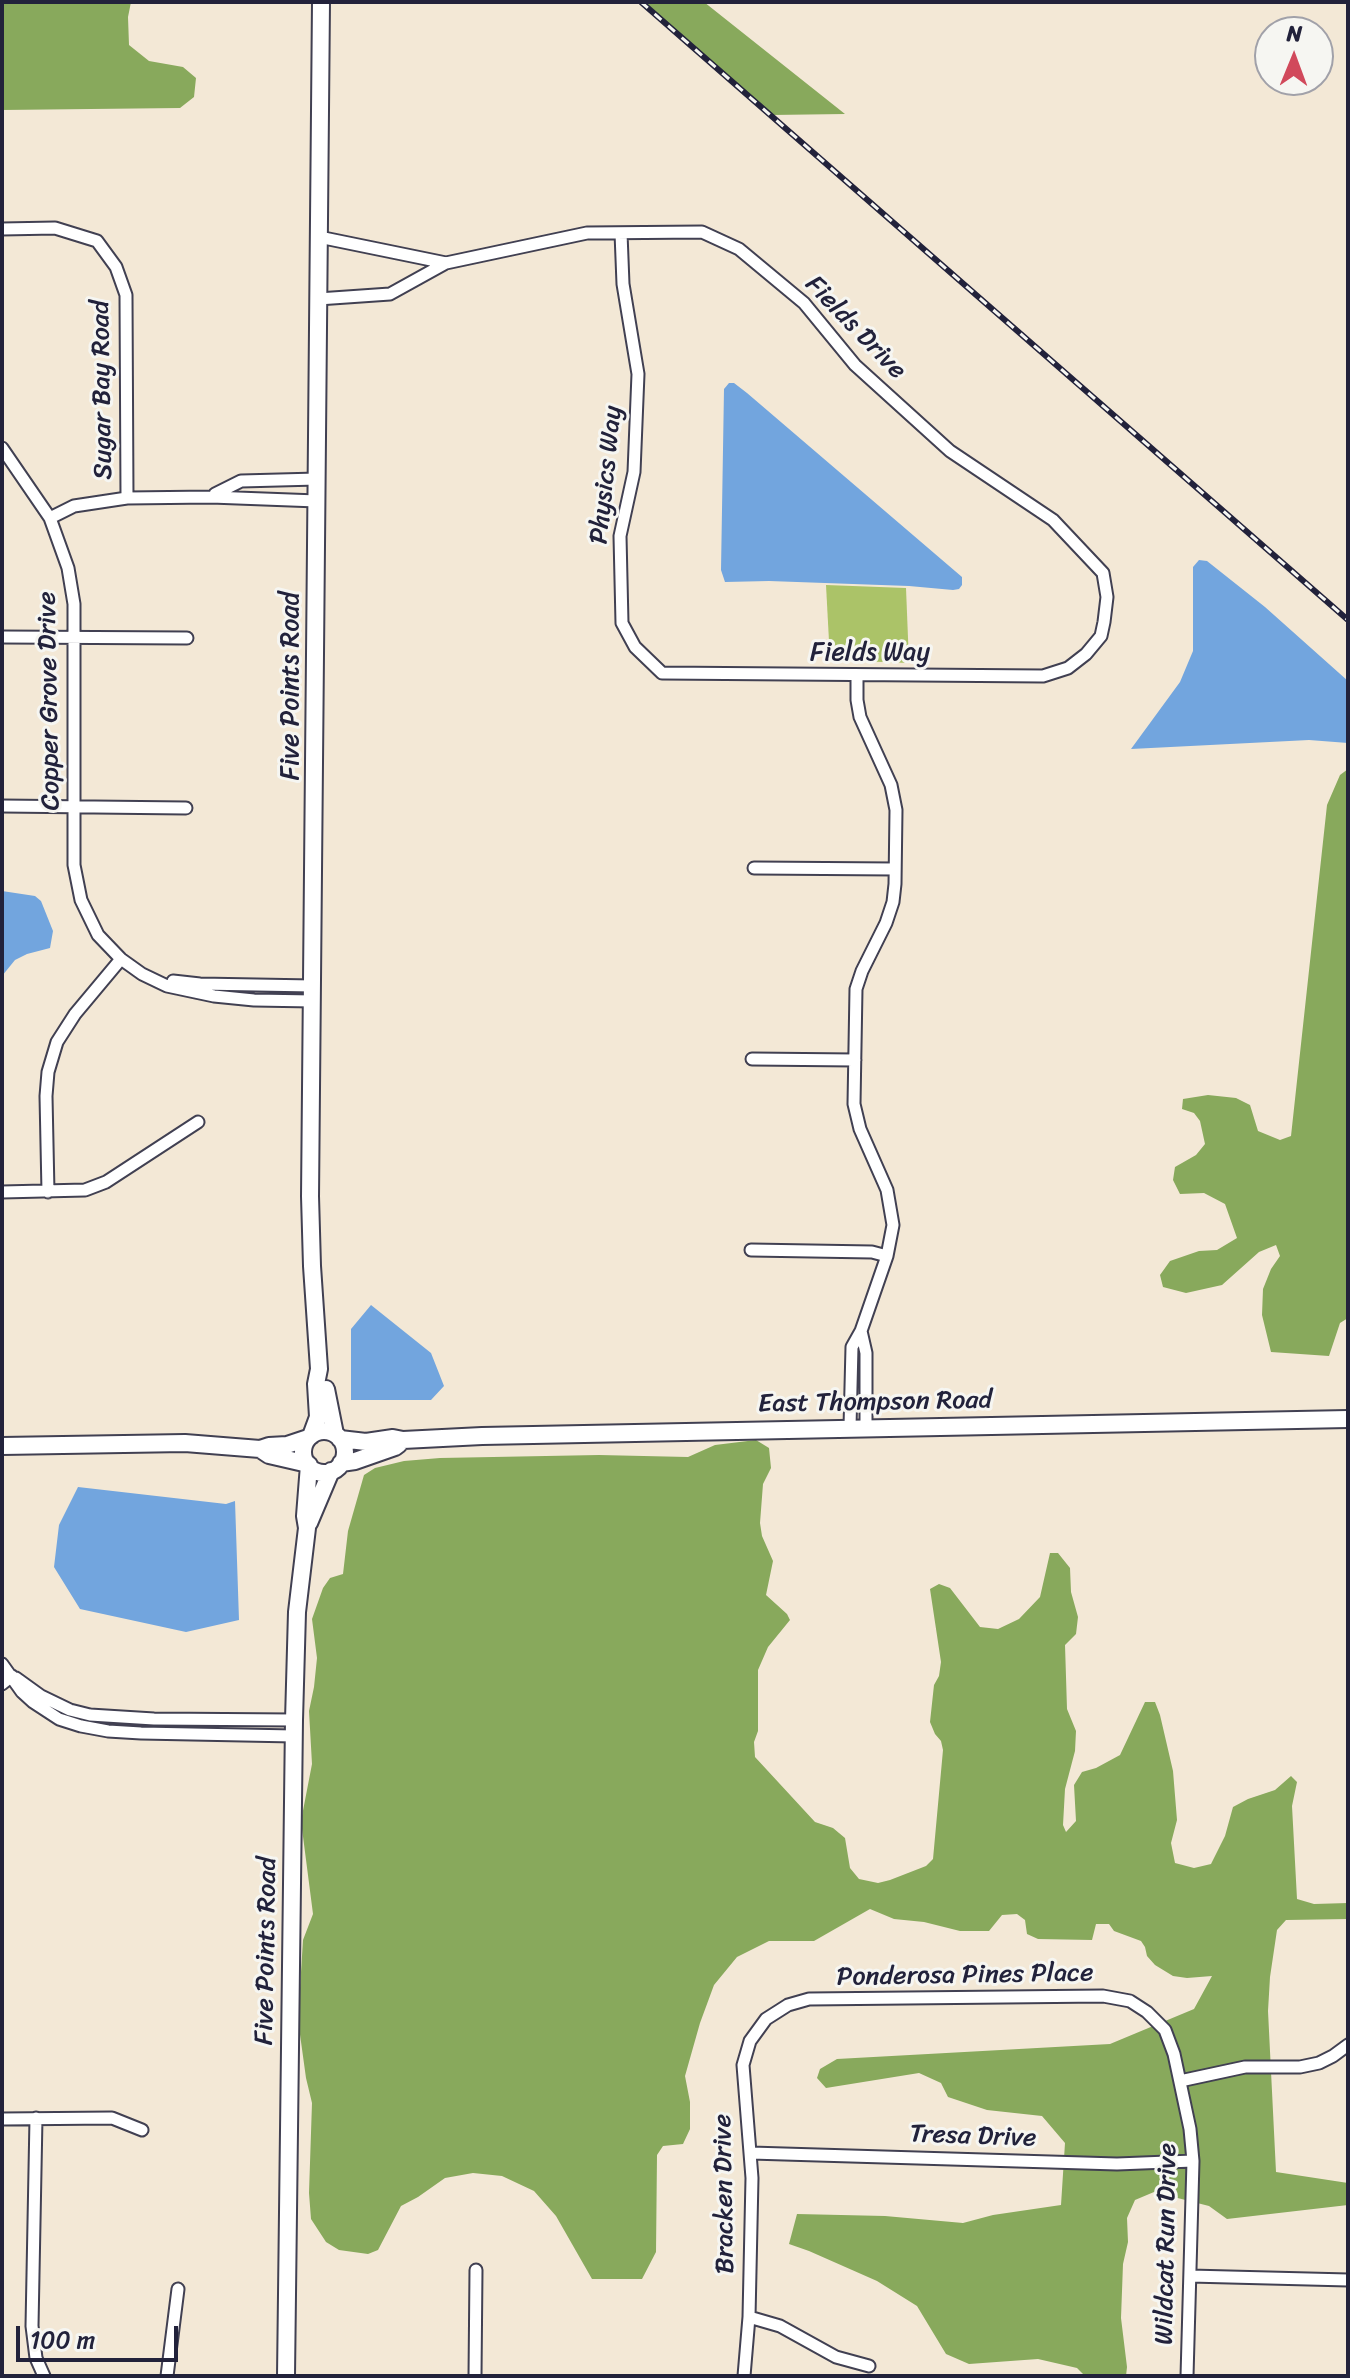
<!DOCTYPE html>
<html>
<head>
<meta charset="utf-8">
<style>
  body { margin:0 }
  #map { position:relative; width:1350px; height:2378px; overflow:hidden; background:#f3e8d6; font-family:Sriracha,sans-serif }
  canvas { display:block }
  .frame { position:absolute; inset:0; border:4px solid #22223b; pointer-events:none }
  .north { position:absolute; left:1254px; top:16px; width:80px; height:80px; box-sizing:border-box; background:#f6f6f2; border:2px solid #a1a1a9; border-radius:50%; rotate:1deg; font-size:22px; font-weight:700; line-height:32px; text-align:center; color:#22223b }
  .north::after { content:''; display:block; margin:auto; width:28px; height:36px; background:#d1495b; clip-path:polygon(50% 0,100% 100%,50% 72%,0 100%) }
  .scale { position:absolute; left:16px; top:2326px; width:162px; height:36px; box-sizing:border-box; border:4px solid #22223b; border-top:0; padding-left:10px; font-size:24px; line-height:28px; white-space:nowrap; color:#22223b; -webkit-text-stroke:6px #f6f6f2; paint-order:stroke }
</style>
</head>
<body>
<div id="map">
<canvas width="1350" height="2378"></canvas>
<div class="frame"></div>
<div class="north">N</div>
<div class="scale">100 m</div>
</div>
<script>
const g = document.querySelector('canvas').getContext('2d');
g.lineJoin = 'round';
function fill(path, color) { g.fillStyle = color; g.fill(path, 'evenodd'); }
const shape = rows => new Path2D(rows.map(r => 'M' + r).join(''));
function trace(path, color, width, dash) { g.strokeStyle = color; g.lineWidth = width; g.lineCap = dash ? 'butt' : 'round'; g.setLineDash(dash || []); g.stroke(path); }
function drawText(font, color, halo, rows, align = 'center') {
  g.font = font + ' Sriracha,sans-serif'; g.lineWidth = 6; g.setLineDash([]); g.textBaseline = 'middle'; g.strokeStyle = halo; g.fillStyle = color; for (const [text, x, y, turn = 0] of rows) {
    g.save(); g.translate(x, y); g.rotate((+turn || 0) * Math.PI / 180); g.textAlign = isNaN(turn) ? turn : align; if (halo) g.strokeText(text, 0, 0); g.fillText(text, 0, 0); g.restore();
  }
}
fill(shape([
  [826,585,906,588,909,663,830,660]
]), '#abc368');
fill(shape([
  [2,2,131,2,128,17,129,45,149,61,183,67,196,78,194,97,180,108,2,110],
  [641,2,704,2,845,114,771,115],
  [1348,769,1348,1318,1340,1323,1329,1356,1271,1352,1262,1315,1263,1289,1271,1269,1280,1256,1276,1245,1259,1252,1222,1285,1186,1293,1163,1287,1160,1275,1170,1261,1199,1251,1217,1250,1237,1238,1225,1204,1204,1193,1180,1194,1173,1180,1175,1167,1196,1155,1205,1144,1200,1121,1194,1113,1182,1109,1183,1099,1208,1095,1236,1098,1250,1105,1258,1131,1280,1140,1291,1136,1327,805,1340,775],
  [756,1440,769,1448,771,1468,763,1484,760,1523,762,1536,773,1561,766,1595,787,1614,790,1620,768,1647,758,1670,758,1731,754,1742,755,1757,815,1822,833,1828,845,1838,850,1868,859,1879,878,1883,890,1880,926,1866,933,1859,943,1750,941,1741,935,1734,930,1722,934,1685,939,1676,941,1662,930,1589,939,1584,950,1588,980,1627,998,1629,1019,1619,1040,1597,1050,1553,1058,1553,1070,1568,1071,1592,1078,1617,1076,1634,1065,1645,1067,1709,1076,1731,1075,1751,1065,1789,1063,1825,1066,1832,1076,1821,1074,1785,1082,1772,1096,1768,1120,1755,1145,1702,1155,1702,1160,1715,1173,1771,1177,1820,1171,1843,1175,1863,1194,1868,1211,1864,1225,1836,1233,1807,1248,1799,1275,1790,1291,1776,1297,1782,1292,1806,1297,1899,1314,1904,1348,1903,1348,1919,1286,1920,1277,1930,1270,1977,1268,2011,1276,2172,1348,2183,1348,2205,1227,2219,1209,2206,1154,2192,1135,2200,1127,2218,1128,2242,1123,2264,1121,2318,1127,2367,1126,2376,1085,2376,1077,2368,1038,2359,969,2364,946,2354,917,2306,877,2281,809,2251,789,2244,797,2214,885,2216,963,2223,993,2215,1061,2205,1065,2143,1042,2116,987,2110,948,2097,941,2083,919,2073,826,2088,817,2078,820,2069,837,2059,1110,2044,1194,2009,1212,1976,1187,1978,1173,1976,1155,1965,1147,1956,1145,1947,1141,1941,1114,1931,1109,1924,1096,1924,1092,1940,1038,1939,1027,1934,1025,1920,1017,1914,1002,1915,989,1931,960,1931,924,1922,894,1919,870,1909,814,1941,769,1941,737,1957,714,1985,700,2023,685,2076,690,2102,690,2129,683,2144,663,2146,657,2155,656,2252,642,2279,592,2279,556,2216,534,2191,502,2176,473,2173,445,2178,418,2197,401,2206,378,2250,368,2254,339,2250,326,2242,311,2219,309,2193,312,2103,306,2078,298,2020,303,1940,313,1914,301,1821,312,1764,309,1711,314,1687,317,1658,312,1619,323,1588,330,1578,343,1574,348,1531,364,1475,375,1468,404,1461,440,1458,599,1455,688,1457,715,1445]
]), '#88a95c');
fill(shape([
  [729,383,734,383,747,393,962,577,962,585,959,589,953,590,909,586,769,581,725,582,721,570,724,389],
  [1199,560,1207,561,1265,607,1348,681,1348,743,1309,740,1131,749,1180,682,1193,651,1193,567],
  [2,891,35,896,41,901,53,931,50,948,27,954,15,960,2,976],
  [371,1305,431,1353,444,1386,431,1400,351,1400,351,1329],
  [78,1487,226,1504,235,1501,239,1620,186,1632,80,1609,54,1567,59,1525]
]), '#72a5de');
const street = shape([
  [2,229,55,228,97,241,116,267,126,295,127,498],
  [319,237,446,263],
  [318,299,390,294,446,263,587,233,702,232,739,249,804,303,855,365,950,451,1053,520,1103,573,1107,597,1104,622,1101,636,1086,654,1068,668,1043,676,662,673,635,647,622,623,620,536,634,472,638,374,623,284,621,233],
  [2,448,50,518,68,568,74,604,74,865,81,900,98,935,121,959,142,974,167,986,214,996,254,1000,313,1001],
  [215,494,241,481,317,479],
  [50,518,74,506,127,498,211,497,317,501],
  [2,637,187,638],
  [2,806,186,808],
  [754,868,895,869],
  [173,981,200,984,313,986],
  [752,1059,855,1060],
  [2,1192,85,1190,106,1182,198,1122],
  [48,1192,46,1096,48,1072,57,1042,75,1014,121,959],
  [751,1250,872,1252,887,1256],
  [861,1331,866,1353,866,1427],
  [850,1427,852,1347,861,1331,887,1256,893,1225,887,1190,860,1129,854,1104,856,989,862,971,886,923,893,902,895,884,896,810,891,785,860,717,857,700,857,675],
  [2,1664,22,1692,33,1702,59,1719,81,1726,108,1731,141,1733,294,1736],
  [16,1678,41,1696,70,1710,90,1715,154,1719,294,1720],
  [2,1684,12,1676],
  [1180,2081,1245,2067,1300,2067,1319,2063,1333,2056,1348,2045],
  [36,2118,32,2326,36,2358,44,2376],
  [2,2119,112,2118,142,2130],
  [751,2153,1117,2164,1193,2161],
  [1190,2276,1348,2280],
  [749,2317,780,2326,836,2357,869,2366],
  [167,2376,178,2289],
  [475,2376,476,2270],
  [744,2376,749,2317,752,2178,743,2065,750,2041,766,2019,788,2005,809,1999,1103,1996,1130,2001,1147,2012,1165,2030,1174,2054,1190,2129,1193,2161,1187,2376]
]);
const secondary = shape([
  [326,1389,335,1434],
  '303 1452a21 21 0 1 1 42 0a21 21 0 1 1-42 0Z',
  [311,1436,318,1417,316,1384,319,1369,312,1266,310,1196,321,2],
  [340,1439,366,1442,393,1438,403,1440,482,1436,1348,1419],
  [2,1446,185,1443,260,1449,269,1446,287,1445,308,1438],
  [260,1449,269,1455,308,1464],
  [341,1463,355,1461,395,1447,399,1444],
  [309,1523,331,1471],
  [286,2376,294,1720,297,1612,307,1528,305,1516,309,1465]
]);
trace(street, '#414052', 15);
trace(secondary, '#414052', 20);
trace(street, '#fff', 11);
trace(secondary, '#fff', 16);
const rail = shape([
  [641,2,1348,620]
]);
trace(rail, '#22223b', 6);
trace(rail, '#f6f6f2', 3, [9]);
drawText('26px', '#22223b', '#f6f6f2', [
  ["Fields Drive",855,328,46],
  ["Sugar Bay Road",103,390,-91],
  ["Physics Way",607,475,-84],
  ["Fields Way",870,653],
  ["Five Points Road",291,686,-90],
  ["Copper Grove Drive",50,701,-91],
  ["East Thompson Road",875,1403,-1],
  ["Five Points Road",267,1951,-89],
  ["Ponderosa Pines Place",965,1976,-1],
  ["Tresa Drive",973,2137,2],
  ["Bracken Drive",725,2194,-91],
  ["Wildcat Run Drive",1167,2244,-89]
]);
</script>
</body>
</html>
